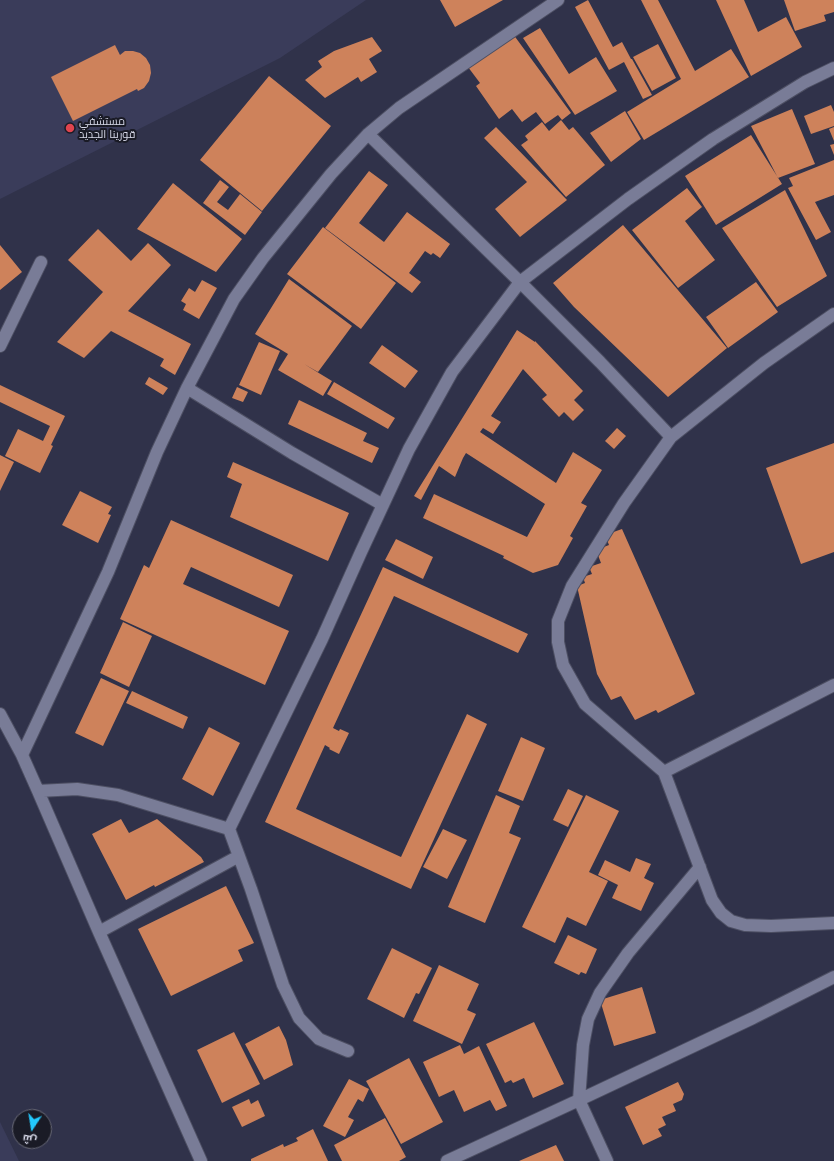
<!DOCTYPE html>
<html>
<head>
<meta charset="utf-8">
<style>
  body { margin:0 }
  #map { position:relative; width:834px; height:1161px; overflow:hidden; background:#30324a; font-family:"Noto Sans",Cairo,sans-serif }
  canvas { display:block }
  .north { position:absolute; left:12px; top:1109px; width:40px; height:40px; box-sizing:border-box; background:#1a1b26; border:1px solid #666774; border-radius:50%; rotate:192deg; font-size:11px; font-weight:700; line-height:16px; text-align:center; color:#d7d9e9 }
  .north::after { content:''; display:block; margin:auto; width:14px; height:18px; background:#23c9fe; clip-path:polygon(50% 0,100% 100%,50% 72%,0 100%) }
</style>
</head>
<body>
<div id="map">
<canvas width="834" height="1161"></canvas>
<div class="north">ش</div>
</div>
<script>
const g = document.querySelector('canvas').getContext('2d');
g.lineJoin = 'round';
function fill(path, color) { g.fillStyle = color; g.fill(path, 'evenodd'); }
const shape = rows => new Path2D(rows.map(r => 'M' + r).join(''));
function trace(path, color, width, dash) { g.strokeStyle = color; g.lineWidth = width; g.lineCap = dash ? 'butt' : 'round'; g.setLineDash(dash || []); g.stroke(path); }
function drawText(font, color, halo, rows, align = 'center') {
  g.font = font + ' "Noto Sans",Cairo,sans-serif'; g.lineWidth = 4; g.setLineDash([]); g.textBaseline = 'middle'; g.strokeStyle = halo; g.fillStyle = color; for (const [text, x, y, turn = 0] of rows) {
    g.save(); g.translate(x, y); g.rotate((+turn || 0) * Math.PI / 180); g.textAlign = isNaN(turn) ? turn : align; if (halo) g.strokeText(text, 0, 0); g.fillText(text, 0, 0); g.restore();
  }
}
fill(shape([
  [0,0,366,0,280,58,0,199],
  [0,1122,19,1161,0,1161]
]), '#3a3c5a');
fill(shape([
  [440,0,503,0,455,27],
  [588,0,613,47,622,42,631,59,632,59,652,95,643,99,624,62,609,70,575,7],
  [641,0,658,0,695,71,731,49,749,77,644,140,627,112,681,79],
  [716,0,744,0,758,32,786,17,802,47,751,76],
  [784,0,834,0,834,12,824,15,826,21,795,31],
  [540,28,569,74,596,57,617,91,575,115,523,38],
  [513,34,571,113,562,120,558,115,545,124,536,112,522,122,512,109,499,119,476,86,480,83,468,67],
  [372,37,382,51,369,59,377,72,361,82,358,77,325,98,305,80,322,67,318,61,334,51],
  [658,44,676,78,652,91,633,57],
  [115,45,120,55,125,51,133,51,140,53,146,58,150,65,151,73,149,81,144,88,138,91,137,89,73,121,51,77],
  [269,76,331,126,262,211,200,160],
  [831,105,834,112,834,126,811,134,804,116],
  [792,109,815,164,778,178,751,126],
  [625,111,641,139,611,162,590,133],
  [561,120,569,130,573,127,605,165,566,197,521,145,528,140,525,136,542,122,549,131],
  [496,127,567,200,520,237,495,209,527,182,484,138],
  [834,127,834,141,829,129],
  [751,135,782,184,716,225,685,176],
  [834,144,834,155,830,145],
  [834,160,834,195,815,202,831,232,816,240,788,188,793,186,789,178],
  [369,171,388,185,359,223,384,242,407,212,450,244,440,258,433,253,431,255,425,251,409,273,421,282,412,293,325,228],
  [220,180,229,187,217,202,228,210,240,194,262,212,245,235,203,203],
  [173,183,242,239,216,272,137,229],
  [687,188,702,207,685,221,715,260,678,288,632,230],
  [785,190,827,276,777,307,722,228],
  [623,225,727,348,668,397,574,307,553,283],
  [323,227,396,283,361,329,287,274],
  [98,229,131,261,148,243,171,265,128,311,191,344,175,375,160,366,164,359,111,331,84,358,57,342,103,292,68,260],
  [0,245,22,272,0,290],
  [289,279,352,326,318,372,304,364,332,381,323,396,278,370,288,354,255,334],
  [202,280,217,288,199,319,183,310,186,304,181,301,189,288,195,292],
  [756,282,778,312,728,348,706,317],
  [517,330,535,342,535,341,583,391,574,400,584,410,573,421,564,412,559,417,542,399,547,395,523,369,491,416,501,422,493,434,483,428,480,432,556,483,573,452,602,470,581,503,587,506,570,536,573,538,558,565,533,573,503,558,504,556,423,518,434,494,527,537,545,504,466,453,463,458,455,477,439,466,421,500,414,496],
  [259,342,280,351,261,395,239,385],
  [382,345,418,371,405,388,369,363],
  [149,377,168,388,163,395,145,384],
  [334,382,395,418,388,429,327,394],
  [0,385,65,416,51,445,53,446,40,473,5,456,18,429,43,441,50,426,0,402],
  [237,387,248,392,243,402,232,398],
  [299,400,367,433,363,441,379,448,372,463,288,424],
  [617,428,626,436,614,449,605,441],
  [834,443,834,552,801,564,766,468],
  [0,455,14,462,0,491],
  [233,462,349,513,328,561,230,517,242,484,227,477],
  [80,491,112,507,108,514,111,515,98,543,62,525],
  [171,520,293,575,279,607,191,567,183,584,289,631,265,685,120,619,144,565,149,568],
  [622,529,695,694,658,713,656,710,635,720,621,696,611,700,597,674,577,586,585,583,583,577,592,574,589,567,601,563,596,550,609,545,605,535],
  [396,539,433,557,423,579,385,560],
  [383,567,528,634,518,653,394,596,333,728,339,731,340,729,349,733,339,754,329,749,330,748,325,745,296,809,401,857,467,714,487,724,411,889,265,822],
  [123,622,152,636,129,687,100,673],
  [101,678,129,691,103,746,75,733],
  [132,691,188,717,183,729,126,703],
  [209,727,240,743,213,796,182,779],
  [521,737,545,748,523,801,498,791],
  [568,789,583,796,568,827,553,820],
  [496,795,520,806,509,833,521,838,485,923,448,907],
  [586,795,619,811,589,872,608,881,586,926,567,917,555,943,522,927],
  [121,819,129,833,157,819,201,857,204,862,155,887,154,885,126,900,92,834],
  [443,829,467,840,447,879,423,867],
  [636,858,651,864,644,878,654,883,641,911,612,898,618,885,598,875,605,860,630,872],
  [226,886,254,943,238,950,243,961,171,996,138,929],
  [568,935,597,949,586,974,581,972,579,975,554,963],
  [392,948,432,968,419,994,416,993,404,1018,367,999],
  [439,965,479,984,467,1010,476,1014,462,1044,413,1021],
  [642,987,656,1033,614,1046,600,1000],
  [534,1022,564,1084,533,1098,524,1078,513,1083,511,1080,505,1083,486,1044],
  [279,1026,286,1040,293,1065,264,1080,245,1044],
  [234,1032,260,1084,222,1103,197,1050],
  [460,1045,464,1054,479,1046,507,1106,496,1111,490,1100,464,1112,454,1090,439,1097,423,1062],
  [409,1058,443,1122,401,1144,366,1081],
  [349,1079,369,1089,363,1102,358,1099,348,1117,354,1120,345,1137,323,1126],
  [678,1082,684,1094,682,1100,673,1104,676,1111,662,1117,666,1125,658,1129,662,1136,643,1145,625,1107],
  [249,1099,251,1104,258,1100,265,1116,242,1127,232,1107],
  [385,1118,406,1157,399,1161,342,1161,334,1145],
  [313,1129,328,1161,251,1161,251,1159,283,1144,284,1147,298,1141,296,1138],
  [556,1145,564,1161,519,1161]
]), '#ce825b');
const street = shape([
  [368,134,520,282,600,362,671,437],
  [834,314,764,363,671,437,624,503,572,586,558,621,558,642,563,665,585,704,664,772,712,900,721,913,731,921,745,925,771,926,834,923],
  [0,346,41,262],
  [187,388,292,453,383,505],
  [0,714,22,755,38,791,99,932,201,1161],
  [22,755,108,572,157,452,187,388,234,299,263,258,331,174,368,134,399,108,558,0],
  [664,772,834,685],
  [38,791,77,789,118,795,229,829,322,639,361,552,409,449,452,372,520,282,628,199,713,139,805,82,834,68],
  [229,829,251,889,283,985,299,1018,319,1039,348,1051],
  [99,932,239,856],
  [447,1161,579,1100,753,1018,834,977],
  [607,1161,579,1100,583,1045,588,1019,600,993,628,953,700,867]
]);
trace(street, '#4d4f63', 14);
trace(street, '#797c97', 12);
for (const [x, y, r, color] of [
  [70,128,5,"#e0444e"]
]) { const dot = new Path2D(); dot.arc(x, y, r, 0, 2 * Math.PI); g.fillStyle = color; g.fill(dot); trace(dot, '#1a1b26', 1.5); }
drawText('11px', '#d7d9e9', '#1a1b26', [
  ["مستشفي",79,122],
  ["قورينا الجديد",79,135]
], 'left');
</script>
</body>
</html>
